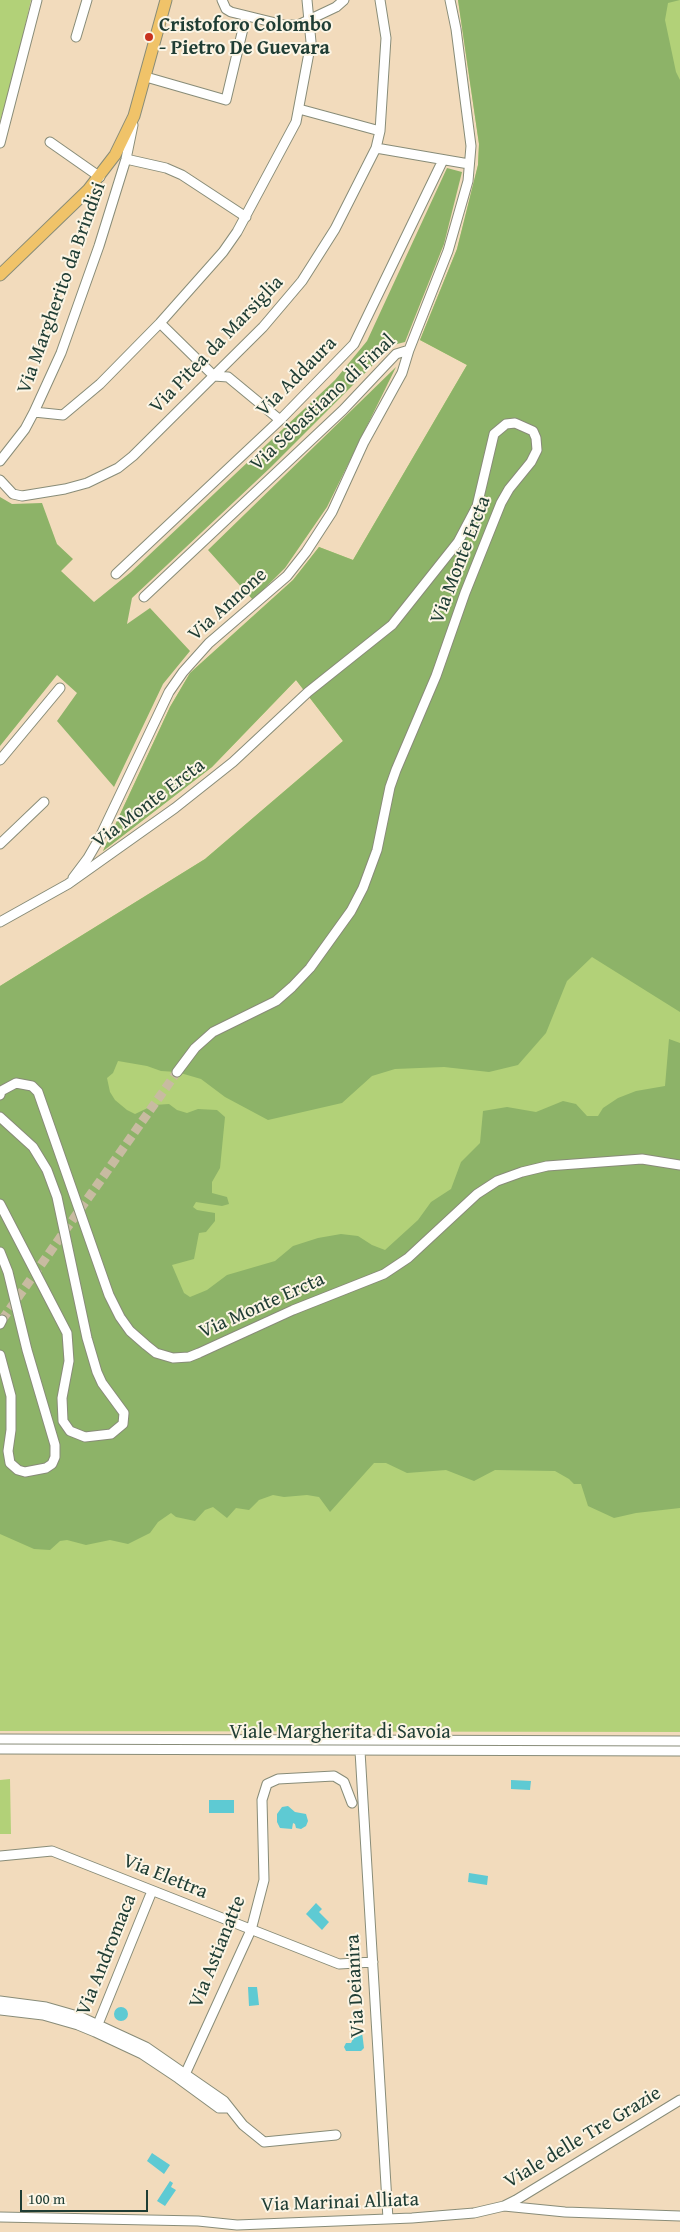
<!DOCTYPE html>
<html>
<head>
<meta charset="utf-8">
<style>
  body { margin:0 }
  #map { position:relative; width:680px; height:2232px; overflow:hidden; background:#f2dbbc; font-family:"Gentium Book Plus",serif }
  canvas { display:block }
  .scale { position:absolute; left:20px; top:2190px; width:128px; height:22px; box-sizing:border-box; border:2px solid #1f3d34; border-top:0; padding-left:6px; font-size:15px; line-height:18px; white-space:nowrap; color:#1f3d34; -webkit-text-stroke:4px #fcf5e5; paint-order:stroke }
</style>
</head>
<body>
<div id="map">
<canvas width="680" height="2232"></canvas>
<div class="scale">100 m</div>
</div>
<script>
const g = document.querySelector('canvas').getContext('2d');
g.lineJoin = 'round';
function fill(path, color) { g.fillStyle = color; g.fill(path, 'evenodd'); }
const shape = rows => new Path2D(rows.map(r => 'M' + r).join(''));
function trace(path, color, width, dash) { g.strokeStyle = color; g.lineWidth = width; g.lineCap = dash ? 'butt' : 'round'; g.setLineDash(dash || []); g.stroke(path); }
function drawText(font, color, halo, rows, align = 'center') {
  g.font = font + ' "Gentium Book Plus",serif'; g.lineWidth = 4; g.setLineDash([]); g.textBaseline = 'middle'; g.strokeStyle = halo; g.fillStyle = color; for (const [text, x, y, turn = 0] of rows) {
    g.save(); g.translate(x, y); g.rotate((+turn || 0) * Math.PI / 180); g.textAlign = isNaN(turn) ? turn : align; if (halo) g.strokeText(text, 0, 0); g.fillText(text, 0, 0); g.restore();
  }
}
fill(shape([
  [0,0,31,0,16,67,0,121],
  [458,0,680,0,680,1732,0,1731,0,986,205,859,343,741,296,680,212,767,103,851,170,707,190,673,293,580,319,547,353,560,467,365,420,340,457,249,478,165,479,144],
  [10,1779,11,1834,0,1834,0,1780]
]), '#b2d178');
fill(shape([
  [458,0,680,0,668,3,665,20,676,72,680,80,680,1012,592,957,567,981,546,1033,518,1065,489,1072,444,1067,395,1069,372,1076,342,1103,268,1120,225,1097,201,1079,177,1072,161,1071,147,1066,118,1061,113,1073,107,1078,110,1092,115,1100,127,1110,135,1114,154,1105,169,1104,177,1110,187,1113,198,1109,217,1110,225,1117,220,1168,212,1182,212,1193,227,1197,229,1204,222,1206,196,1202,193,1207,197,1210,215,1213,215,1221,206,1232,199,1233,194,1259,172,1265,184,1293,190,1297,207,1290,227,1275,275,1261,293,1246,318,1238,341,1234,358,1236,372,1245,385,1250,418,1220,431,1202,451,1189,461,1162,480,1143,483,1111,507,1107,536,1112,563,1101,576,1104,587,1116,598,1116,603,1108,618,1098,636,1091,665,1086,669,1039,680,1043,680,1508,636,1513,614,1518,588,1506,581,1484,574,1484,569,1479,555,1471,495,1470,474,1481,446,1470,407,1473,386,1463,374,1463,330,1512,319,1497,307,1495,284,1497,273,1495,259,1500,249,1510,236,1508,227,1518,213,1507,205,1510,195,1521,176,1517,171,1513,158,1522,150,1533,128,1544,110,1540,86,1545,67,1540,60,1541,50,1550,34,1549,0,1534,0,986,205,859,343,741,296,680,212,767,103,851,170,707,190,673,293,580,319,547,353,560,467,365,420,340,457,249,478,165,479,144],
  [447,168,462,172,444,244,405,342,393,345,271,467,132,598,127,624,150,608,190,651,163,684,114,787,57,721,77,693,57,675,0,746,0,497,12,504,42,503,57,544,73,559,61,571,94,602,131,572,335,380,367,341],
  [396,367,327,507,285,568,253,600,208,550]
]), '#8db368');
fill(shape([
  [511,1780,531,1781,530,1790,511,1789],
  [209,1800,234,1800,234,1813,209,1813],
  [288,1806,295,1812,306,1814,308,1821,306,1826,301,1829,296,1828,295,1824,293,1823,292,1829,280,1828,277,1822,277,1814,282,1807],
  [469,1873,488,1876,487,1885,468,1882],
  [316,1903,322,1909,319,1912,329,1922,322,1930,306,1914],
  [248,1987,257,1987,259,2005,249,2006],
  '114 2014a7 7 0 1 1 14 0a7 7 0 1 1-14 0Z',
  [357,2030,362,2032,364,2048,361,2051,346,2051,344,2047,346,2043,351,2043],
  [152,2153,170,2165,164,2174,147,2161],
  [170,2181,173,2183,171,2187,176,2190,165,2206,157,2201]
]), '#5ecad3');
trace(shape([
  [2,1320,177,1072]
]), '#c8bba1', 9, [9, 4.5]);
const minor = shape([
  [222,0,226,9,231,12,284,25,298,25,336,7,344,0],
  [76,37,87,0],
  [146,77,226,100,246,16],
  [299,109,380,131],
  [50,142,100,177],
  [0,143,37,0],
  [376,148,469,164],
  [126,159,166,168,182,175,246,217],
  [160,323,214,376,228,377,280,420],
  [34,412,63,415,100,384,160,323,223,252,237,232,296,122,311,42,307,0],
  [0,461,25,429,34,412,61,353,99,246,126,159,133,125],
  [0,480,13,494,22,496,65,489,87,483,118,468,133,456,263,327,302,281,335,229,376,148,380,131,386,38,380,0],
  [116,574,280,420,354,344,443,160],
  [144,597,343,410,396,354,409,350],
  [0,760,60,688],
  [0,844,44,802],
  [73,878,88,858,99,839,169,692,183,672,209,643,287,576,306,552,332,512,364,442,402,373,409,350,448,251,468,181,471,146,456,29,450,0],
  [0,922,68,884,175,808,233,762,308,692,392,625,458,542,477,506,494,434,506,424,515,423,533,431,536,438,537,450,531,462,509,489,501,503,465,593,436,676,396,770,390,787,377,850,363,888,351,911,310,968,292,987,276,1001,213,1032,195,1048,177,1072],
  [0,1095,1,1091,16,1083,32,1086,38,1092,109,1295,120,1317,130,1331,146,1345,156,1353,173,1358,189,1357,199,1353,293,1310,384,1274,408,1258,477,1194,497,1181,522,1172,547,1166,642,1159,680,1165],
  [0,1117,33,1147,47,1170,57,1197,87,1338,97,1372,102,1383,124,1413,123,1424,111,1434,85,1437,70,1431,63,1421,62,1398,69,1361,67,1333,0,1204],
  [0,1252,8,1272,27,1350,55,1445,55,1457,52,1464,46,1468,25,1472,18,1470,10,1463,8,1451,11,1430,11,1396,0,1355],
  [0,1324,2,1320],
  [0,1739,680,1741],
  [0,1749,680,1751],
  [360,1751,388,2219],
  [0,1856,52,1851,339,1964,373,1962],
  [0,2001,46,2007,81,2017,146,2047,224,2101,243,2125,264,2142,336,2135],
  [0,2010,43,2015,78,2025,95,2032,142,2054,178,2078,219,2108,228,2108],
  [96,2029,152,1891],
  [182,2081,251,1930,264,1880,262,1800,267,1784,278,1779,334,1776,344,1782,352,1803],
  [504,2206,516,2200,680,2100],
  [0,2217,198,2221,237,2225,412,2218,474,2213,504,2206,565,2212,680,2216]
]);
const major = shape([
  [0,275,88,190,115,155,134,116,166,0]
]);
trace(minor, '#888c78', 11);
trace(major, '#888c78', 13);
trace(minor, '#fff', 9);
trace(major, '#f0c369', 11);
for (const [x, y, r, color] of [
  [149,37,5,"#c8321e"]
]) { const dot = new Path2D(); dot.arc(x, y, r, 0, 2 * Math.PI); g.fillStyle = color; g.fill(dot); trace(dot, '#fcf5e5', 2); }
drawText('bold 20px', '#1f3d34', '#fcf5e5', [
  ["Cristoforo Colombo",159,26],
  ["- Pietro De Guevara",159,49]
], 'left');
drawText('20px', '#1f3d34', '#fcf5e5', [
  ["Via Margherito da Brindisi",62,288,-70],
  ["Via Pitea da Marsiglia",217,345,-46],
  ["Via Addaura",297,377,-45],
  ["Via Sebastiano di Final",323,403,-43],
  ["Via Monte Ercta",461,560,-69],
  ["Via Annone",228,605,-42],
  ["Via Monte Ercta",149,804,-37],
  ["Via Monte Ercta",262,1306,-24],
  ["Viale Margherita di Savoia",340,1733],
  ["Via Elettra",165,1877,22],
  ["Via Astianatte",218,1952,-68],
  ["Via Andromaca",107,1955,-68],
  ["Via Deianira",356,1986,-93],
  ["Viale delle Tre Grazie",583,2138,-31],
  ["Via Marinai Alliata",340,2203,-2]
]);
</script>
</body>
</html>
